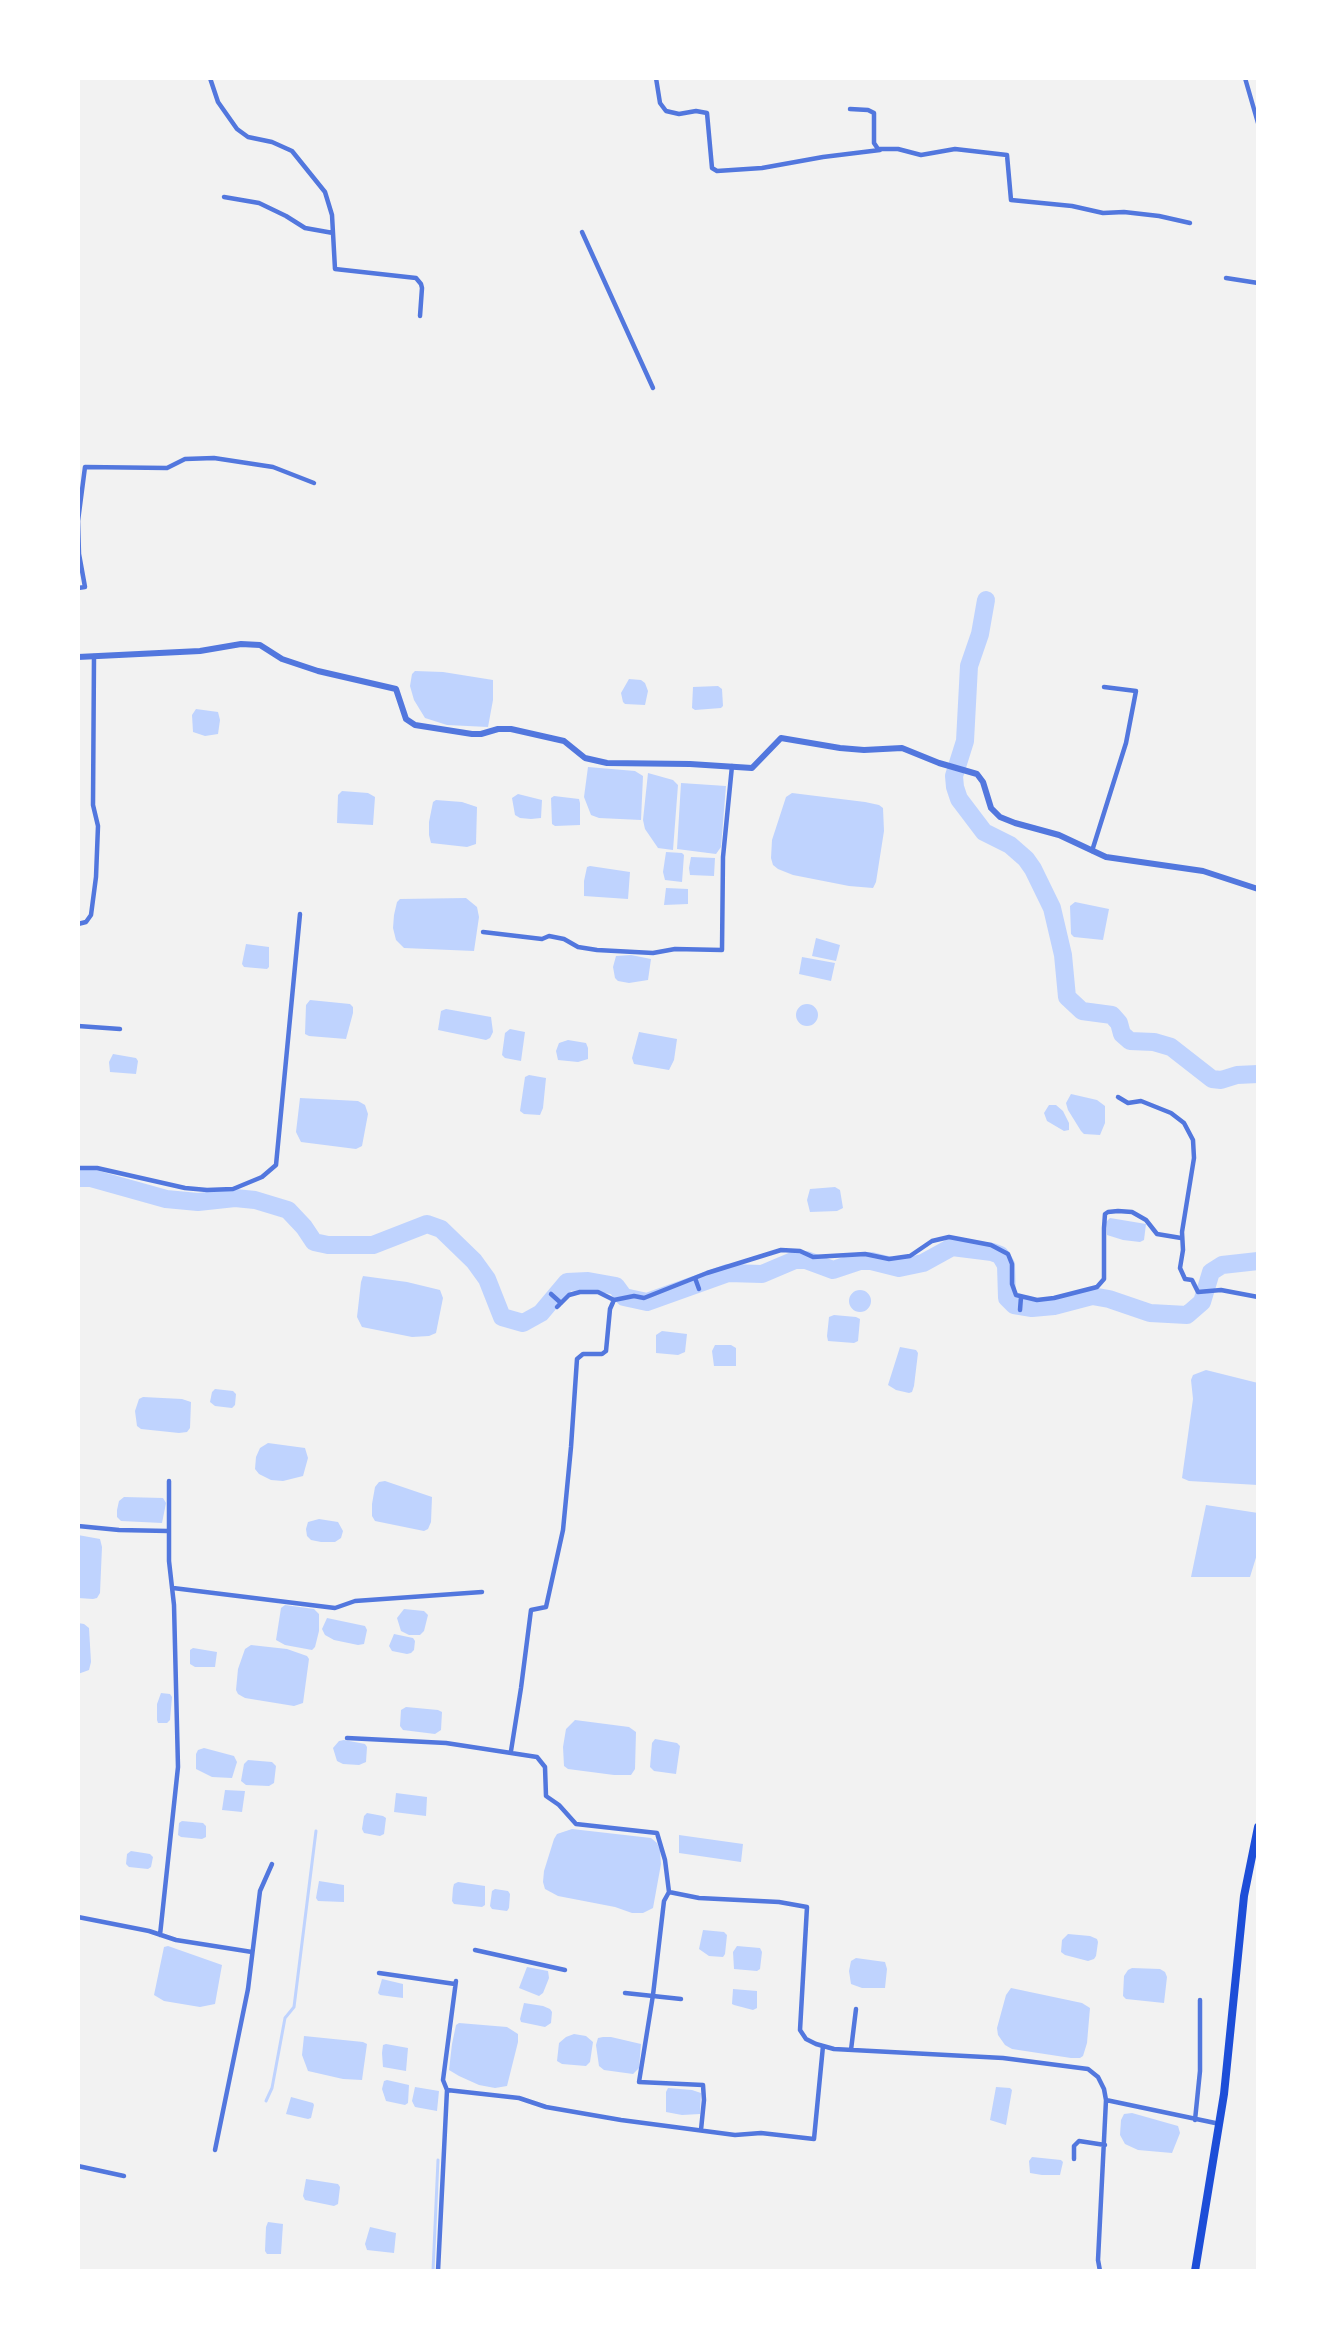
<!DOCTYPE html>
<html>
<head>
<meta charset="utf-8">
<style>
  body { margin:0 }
  #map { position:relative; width:1336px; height:2349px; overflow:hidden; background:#f2f2f2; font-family:Manrope,sans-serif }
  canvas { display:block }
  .frame { position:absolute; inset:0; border:80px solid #fff; pointer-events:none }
</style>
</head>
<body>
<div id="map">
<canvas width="1336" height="2349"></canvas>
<div class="frame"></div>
</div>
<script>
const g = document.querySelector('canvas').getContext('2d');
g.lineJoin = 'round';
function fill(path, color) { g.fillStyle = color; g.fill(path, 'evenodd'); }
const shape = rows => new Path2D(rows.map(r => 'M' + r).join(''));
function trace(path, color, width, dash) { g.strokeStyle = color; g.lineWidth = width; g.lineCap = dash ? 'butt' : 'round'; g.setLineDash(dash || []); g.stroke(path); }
fill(shape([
  [415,671,443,672,493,680,493,700,488,727,447,725,425,718,414,700,410,686,412,674],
  [629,679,641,680,645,683,648,691,645,705,625,704,623,702,621,693],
  [718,686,722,689,723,706,721,708,695,710,692,708,693,687],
  [196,709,218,712,220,720,218,734,205,736,193,732,192,715],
  [588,767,635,771,643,776,641,820,599,818,591,815,584,797],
  [648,773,673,780,678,785,673,850,658,848,645,829,643,820],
  [681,783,726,786,721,847,716,854,677,849],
  [342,791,368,793,375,797,373,825,337,823,338,795],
  [792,793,865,802,879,805,883,808,884,831,876,882,873,888,849,886,793,875,778,869,773,865,771,858,772,840,786,797],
  [518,794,542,800,541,818,531,819,520,818,515,815,512,798],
  [554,796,579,799,580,803,580,825,555,826,552,824,551,798],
  [436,800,462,802,477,807,476,844,467,847,431,843,429,835,429,822,433,802],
  [666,852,682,853,684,855,682,882,665,880,663,872],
  [691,857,715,858,714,876,690,875,689,868],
  [590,866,630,872,628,899,584,896,584,881,587,867],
  [666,888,688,889,688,904,664,905],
  [466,898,477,907,479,917,474,951,404,948,396,940,393,928,394,915,397,902,400,899],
  [1075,902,1109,909,1103,940,1074,937,1071,934,1070,906],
  [816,938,840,945,836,961,812,956],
  [246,944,269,947,269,967,267,969,244,967,242,964],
  [631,955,651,959,648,980,629,983,618,981,615,978,613,967,616,956],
  [802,957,835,963,831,981,799,974],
  [310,1000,350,1004,353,1007,353,1013,346,1039,309,1036,305,1034,306,1005],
  '796 1015a11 11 0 1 1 22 0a11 11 0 1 1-22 0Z',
  [446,1009,491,1017,493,1032,490,1038,486,1040,438,1030,441,1011],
  [510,1029,525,1032,521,1061,505,1058,502,1055,505,1033],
  [639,1032,677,1039,674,1060,669,1070,634,1064,632,1058],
  [568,1040,586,1043,588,1048,588,1059,578,1062,558,1060,556,1051,559,1043],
  [113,1054,136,1058,138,1061,136,1074,110,1072,109,1062],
  [529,1075,546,1078,543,1108,540,1115,524,1114,520,1111,525,1077],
  [1071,1094,1097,1100,1105,1106,1105,1123,1100,1135,1084,1134,1081,1131,1068,1110,1066,1103],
  [300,1098,358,1101,365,1105,368,1114,362,1146,356,1149,301,1142,296,1132],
  [1049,1105,1056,1105,1063,1111,1069,1123,1069,1130,1064,1131,1047,1121,1044,1113],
  [835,1187,840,1190,843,1208,837,1211,810,1212,807,1200,810,1189],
  [1110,1218,1146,1224,1144,1240,1140,1242,1123,1240,1107,1235,1106,1222],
  [363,1276,407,1282,440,1290,443,1298,436,1333,429,1336,412,1337,362,1327,357,1317,361,1282],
  '849 1301a11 11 0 1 1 22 0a11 11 0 1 1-22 0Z',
  [834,1315,856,1317,860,1319,858,1341,854,1343,828,1341,827,1336,829,1317],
  [662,1331,687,1334,685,1352,678,1355,656,1353,656,1335],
  [715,1345,731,1345,736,1348,736,1366,714,1366,712,1351],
  [900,1347,916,1350,918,1353,914,1386,912,1392,909,1393,896,1390,888,1385],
  [1206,1370,1258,1383,1258,1485,1189,1481,1182,1478,1193,1399,1191,1380,1193,1375],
  [215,1389,233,1391,236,1394,235,1405,232,1408,215,1406,210,1402,212,1392],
  [143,1397,182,1399,191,1402,190,1428,187,1432,179,1433,141,1429,137,1426,135,1411,139,1399],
  [268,1443,305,1448,308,1458,303,1476,283,1481,271,1480,259,1474,255,1469,256,1457,260,1448],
  [385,1481,432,1497,431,1522,428,1529,424,1531,375,1521,372,1516,372,1504,375,1487,379,1482],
  [124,1497,163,1498,166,1503,162,1523,121,1521,117,1517,117,1510,119,1501],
  [1206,1505,1258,1513,1258,1551,1250,1577,1191,1577],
  [319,1519,338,1522,343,1531,341,1538,335,1542,321,1542,311,1540,307,1536,306,1529,308,1522],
  [78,1535,100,1539,102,1547,100,1593,97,1598,93,1599,78,1598],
  [285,1605,314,1609,319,1614,319,1631,315,1647,312,1650,285,1645,276,1640,281,1608],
  [404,1609,424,1611,428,1615,424,1631,420,1635,409,1635,401,1631,397,1618],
  [327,1618,365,1626,367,1630,364,1644,358,1645,334,1640,325,1635,322,1629],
  [78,1623,84,1624,89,1628,91,1662,89,1670,78,1674],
  [394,1634,413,1638,415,1641,414,1650,411,1653,407,1654,392,1651,389,1646],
  [251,1645,287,1649,307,1656,309,1659,303,1703,294,1706,245,1698,238,1694,236,1690,238,1669,245,1649],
  [193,1648,217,1652,215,1667,195,1667,190,1664,190,1650],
  [161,1693,170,1694,172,1697,170,1720,167,1723,158,1723,157,1720,157,1704],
  [406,1707,438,1710,442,1712,441,1730,435,1734,403,1730,400,1726,401,1710],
  [575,1720,629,1727,636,1732,635,1769,631,1775,614,1775,568,1769,564,1766,563,1747,566,1729],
  [655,1739,677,1743,680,1746,676,1774,654,1771,650,1767,652,1743],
  [344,1740,365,1744,367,1747,366,1762,359,1765,343,1764,337,1761,333,1748,339,1741],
  [204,1748,234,1756,237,1762,232,1778,212,1777,196,1769,196,1754,198,1750],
  [248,1760,272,1762,276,1766,274,1783,269,1786,246,1785,241,1781,244,1764],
  [225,1790,245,1791,242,1812,222,1810],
  [396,1793,427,1797,426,1816,394,1812],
  [367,1813,383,1816,386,1818,384,1834,380,1836,364,1833,362,1829,364,1816],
  [182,1821,203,1823,206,1826,206,1837,202,1839,181,1837,178,1835,179,1823],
  [572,1829,651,1838,657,1843,660,1850,661,1864,653,1908,643,1913,632,1913,615,1907,558,1896,545,1889,543,1882,544,1871,554,1839,557,1834],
  [679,1835,743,1844,741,1862,679,1853],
  [131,1851,150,1854,153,1857,151,1867,148,1869,129,1867,126,1864,127,1854],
  [319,1881,344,1885,344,1902,318,1901,316,1898],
  [458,1882,485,1886,485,1905,482,1907,454,1904,452,1901,453,1888,454,1884],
  [495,1889,508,1891,510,1894,509,1908,507,1911,492,1909,490,1906,492,1891],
  [703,1930,724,1932,727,1935,725,1954,723,1957,709,1956,699,1949],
  [1068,1934,1090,1936,1097,1939,1098,1942,1096,1956,1094,1959,1088,1961,1065,1955,1061,1952,1062,1940],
  [168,1946,222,1965,215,2004,200,2007,164,2001,154,1995,164,1947],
  [737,1946,760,1948,762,1952,760,1969,757,1971,734,1969,733,1952],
  [856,1958,885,1962,887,1969,885,1988,862,1988,851,1984,849,1971,851,1961],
  [527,1967,548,1971,549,1978,543,1993,539,1996,519,1988],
  [1132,1968,1160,1969,1165,1972,1167,1977,1164,2003,1126,1999,1123,1996,1124,1976,1128,1970],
  [382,1979,403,1984,403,1998,380,1995,378,1993],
  [1011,1988,1082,2003,1090,2008,1087,2043,1083,2056,1080,2058,1071,2058,1012,2049,1005,2045,998,2035,997,2028,1006,1995],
  [733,1989,757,1991,757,2008,753,2010,734,2005,732,2004],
  [524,2003,543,2006,550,2009,552,2012,551,2023,545,2027,521,2022,520,2019],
  [459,2023,507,2027,518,2034,518,2042,507,2086,495,2088,479,2085,459,2076,449,2070,452,2044,456,2025],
  [574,2034,586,2036,593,2042,590,2062,586,2066,562,2064,557,2061,559,2043,566,2037],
  [304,2036,363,2042,367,2044,362,2080,343,2079,308,2071,302,2055],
  [603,2037,611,2037,641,2044,639,2068,633,2074,604,2070,599,2066,596,2045,598,2038],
  [386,2044,408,2048,406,2071,383,2067,382,2053,383,2045],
  [387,2080,409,2085,408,2103,405,2105,386,2101,382,2089,384,2081],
  [415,2087,439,2091,437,2111,415,2107,412,2101],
  [996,2087,1010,2088,1012,2090,1006,2125,990,2120],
  [668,2088,692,2090,701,2093,700,2114,682,2115,666,2112,666,2092],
  [291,2097,313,2103,314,2105,311,2118,308,2119,286,2114],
  [1132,2113,1178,2126,1180,2133,1172,2153,1138,2150,1125,2144,1120,2135,1121,2120,1124,2114],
  [1032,2157,1061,2160,1063,2162,1060,2175,1042,2175,1030,2173,1029,2161],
  [306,2179,338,2184,340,2187,338,2204,334,2206,305,2200,303,2196],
  [268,2222,283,2224,281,2254,267,2254,265,2251,266,2227],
  [370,2227,396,2233,394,2253,367,2250,365,2244]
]), '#bfd3fe');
trace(shape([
  [266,2101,272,2088,285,2018,294,2007,316,1831],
  [433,2271,438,2160]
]), '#bfd3fe', 3);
trace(shape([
  [986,600,980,634,969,666,965,741,954,776,955,787,959,799,984,832,1010,845,1026,859,1033,869,1052,908,1063,955,1067,997,1082,1011,1112,1015,1119,1023,1122,1034,1130,1041,1154,1042,1171,1047,1212,1079,1221,1080,1237,1075,1258,1074],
  [78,1178,91,1178,166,1199,198,1202,235,1198,255,1200,288,1210,304,1227,314,1242,328,1245,373,1245,427,1224,441,1229,474,1261,487,1279,502,1317,523,1323,541,1313,567,1282,588,1281,616,1286,624,1297,647,1302,728,1273,762,1274,795,1260,806,1260,833,1270,860,1261,871,1261,899,1268,923,1263,952,1247,992,1252,1000,1255,1006,1265,1007,1298,1014,1305,1032,1308,1054,1306,1092,1296,1109,1299,1150,1313,1187,1315,1202,1302,1211,1272,1222,1265,1258,1261]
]), '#bfd3fe', 18);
trace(shape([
  [210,78,218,102,237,129,248,137,272,142,292,151,325,192,332,215,335,269,416,278,421,284,422,288,420,316],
  [656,78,660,103,666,111,679,114,696,111,707,113,712,168,717,171,762,168,823,157,880,150],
  [1245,78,1258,123],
  [850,109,868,110,874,113,874,143,878,149,898,149,921,155,955,149,1007,155,1011,200,1072,206,1103,213,1124,212,1159,216,1190,223],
  [224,197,259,203,286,216,305,228,333,233],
  [582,232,653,388],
  [1226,278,1258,283],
  [78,588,85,587,79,554,78,521,85,467,167,468,185,459,214,458,273,467,314,483],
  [1092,851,1126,743,1136,691,1104,687],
  [78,924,86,922,91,915,96,877,98,826,93,805,94,656],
  [483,932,542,939,549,936,564,939,578,947,597,950,653,953,675,949,722,950,723,857,732,766],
  [78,1026,120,1029],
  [1118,1097,1128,1103,1141,1101,1171,1113,1184,1123,1193,1140,1194,1158,1182,1232,1183,1250,1180,1268,1185,1279,1192,1280,1198,1292,1221,1290,1258,1297],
  [78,1168,97,1168,185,1188,207,1190,233,1189,262,1177,276,1165,300,914],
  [695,1278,699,1289],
  [551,1294,561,1303],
  [557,1307,569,1295,580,1292,598,1292,614,1300,634,1296,644,1298,707,1273,781,1250,800,1251,813,1257,865,1254,889,1259,910,1256,932,1241,949,1237,991,1245,1008,1254,1012,1264,1012,1284,1016,1295,1037,1300,1054,1298,1097,1287,1104,1279,1104,1228,1105,1214,1108,1212,1118,1211,1132,1212,1146,1220,1157,1234,1181,1238],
  [1020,1310,1021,1297],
  [78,1526,119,1530,168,1531],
  [173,1588,335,1608,355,1601,482,1592],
  [347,1738,446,1743,537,1757,545,1767,546,1796,559,1805,576,1824,657,1833,665,1860,669,1892,699,1898,779,1902,807,1907,800,2030,806,2039,816,2044,834,2049,1003,2058,1088,2069,1098,2077,1104,2089,1106,2100,1098,2260,1100,2271],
  [511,1751,521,1688,531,1610,546,1607,563,1530,571,1447,577,1359,583,1354,602,1354,606,1351,610,1309,614,1300],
  [669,1892,664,1901,653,1995,639,2082,703,2085,704,2100,701,2130],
  [78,1917,149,1931,176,1940,252,1952],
  [160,1935,178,1767,174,1605,169,1561,169,1481],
  [475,1950,565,1970],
  [379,1973,455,1984],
  [625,1993,681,1999],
  [851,2050,856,2009],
  [447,2090,519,2098,546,2107,621,2120,735,2135,761,2133,814,2139,823,2046],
  [1106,2100,1220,2124],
  [1195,2120,1200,2071,1200,2000],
  [215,2150,248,1989,260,1891,272,1864],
  [1074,2159,1074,2146,1079,2141,1105,2145],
  [78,2166,124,2176],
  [438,2271,447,2090,443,2080,456,1981]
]), '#5277de', 4.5);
trace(shape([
  [78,657,200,651,241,644,260,645,282,659,318,671,396,689,406,719,415,725,472,734,481,734,498,729,511,729,564,741,585,758,607,763,690,764,752,768,781,738,840,748,864,750,902,748,939,763,977,774,983,782,991,808,1000,817,1015,823,1059,835,1106,857,1203,871,1258,889]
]), '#5277de', 6);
trace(shape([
  [1195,2271,1224,2094,1244,1896,1258,1827]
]), '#1d4ed8', 8);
</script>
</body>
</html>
